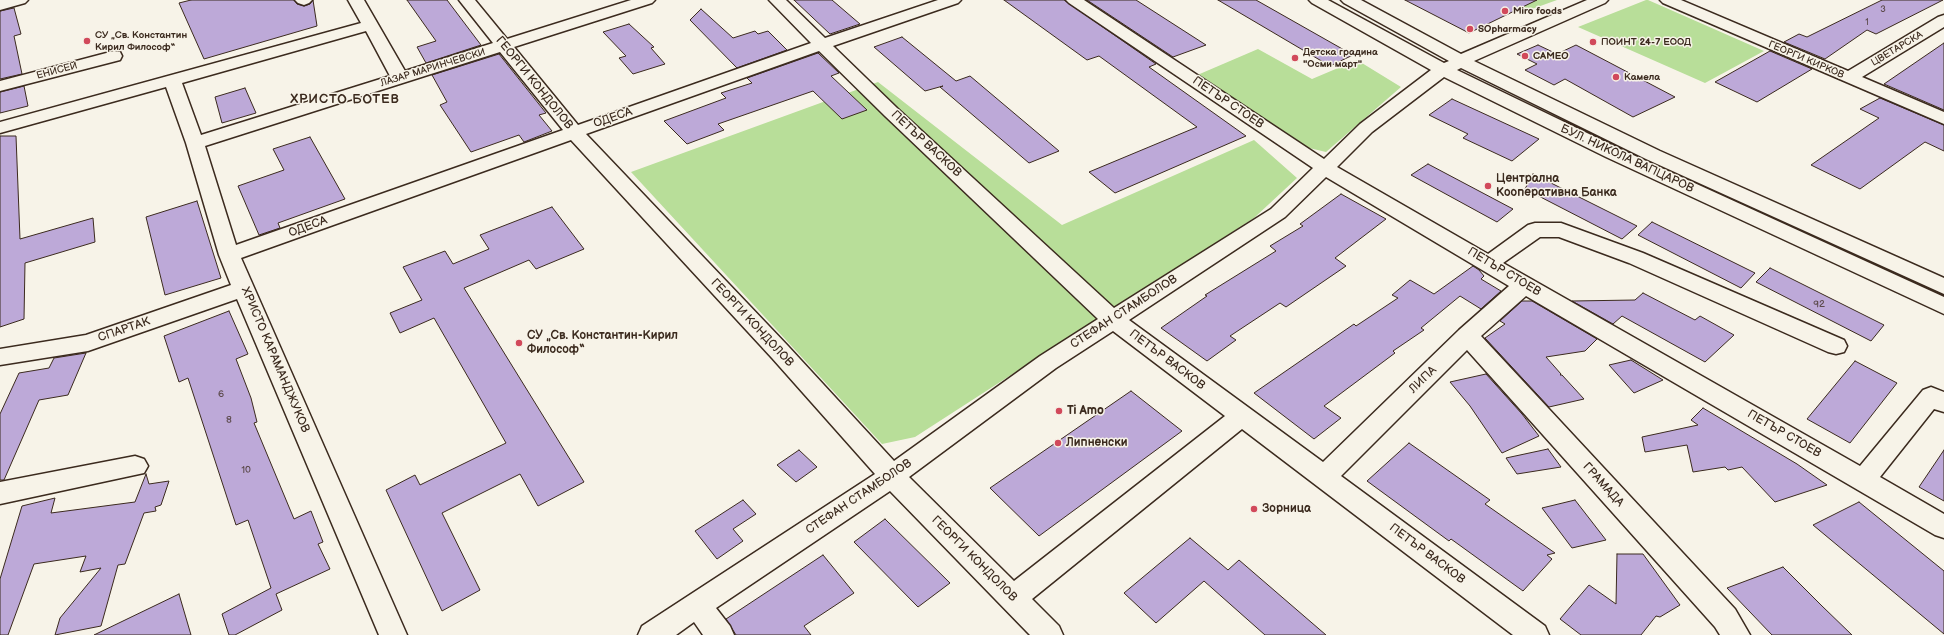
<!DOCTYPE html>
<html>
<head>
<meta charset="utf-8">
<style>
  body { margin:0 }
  canvas { display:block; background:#f7f3e8 }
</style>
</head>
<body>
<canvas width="1944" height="635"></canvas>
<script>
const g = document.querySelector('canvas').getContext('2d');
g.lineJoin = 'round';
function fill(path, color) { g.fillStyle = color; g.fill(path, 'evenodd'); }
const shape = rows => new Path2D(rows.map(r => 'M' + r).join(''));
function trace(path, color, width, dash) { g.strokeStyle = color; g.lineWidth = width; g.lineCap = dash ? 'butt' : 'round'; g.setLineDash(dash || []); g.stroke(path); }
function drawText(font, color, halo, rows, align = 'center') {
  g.font = font + ' "Balsamiq Sans",sans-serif'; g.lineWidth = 3; g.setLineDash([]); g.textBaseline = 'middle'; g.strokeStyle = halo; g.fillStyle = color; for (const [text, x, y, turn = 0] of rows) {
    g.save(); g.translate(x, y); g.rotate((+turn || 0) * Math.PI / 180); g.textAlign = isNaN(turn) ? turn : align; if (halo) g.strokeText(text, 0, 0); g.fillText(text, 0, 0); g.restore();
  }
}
fill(shape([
  [1494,0,1557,0,1521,13],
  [1646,0,1648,0,1764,51,1705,83,1578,27],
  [1258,49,1312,79,1357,60,1401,87,1326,152,1305,147,1195,76],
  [878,82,1062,225,1254,140,1297,178,1254,218,915,437,882,444,631,172]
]), '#b8de99');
const building = shape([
  [191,0,294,0,297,4,304,6,310,4,313,0,317,26,204,59,179,3,191,0],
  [407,0,447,0,481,45,426,63,417,47,436,41,407,0],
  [794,0,832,0,860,24,830,34,794,0],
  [1004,0,1064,0,1156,64,1149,67,1246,136,1115,193,1089,172,1197,127,1099,56,1087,60,1004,0],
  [1087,0,1136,0,1206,45,1173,57,1087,0],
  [1218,0,1256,0,1353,55,1330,66,1218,0],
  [1405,0,1537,0,1469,33,1405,0],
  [1882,0,1943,0,1876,34,1867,30,1825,59,1784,42,1799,34,1807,37,1882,0],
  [14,8,21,34,14,36,22,74,0,79,0,11,14,8],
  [701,9,733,38,755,31,758,34,768,31,787,50,737,68,690,20,701,9],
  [629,24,654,47,651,48,665,64,633,74,619,58,626,56,603,32,629,24],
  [902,37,956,81,970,76,1059,151,1029,163,940,87,943,86,925,91,874,47,902,37],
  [1944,43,1944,110,1884,84,1944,43],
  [1538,45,1557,54,1576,45,1675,97,1633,117,1565,79,1554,85,1525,70,1537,64,1517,54,1538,45],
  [1770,51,1812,69,1757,102,1715,82,1770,51],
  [818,53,839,73,831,76,867,110,842,119,813,91,718,124,724,130,687,144,664,121,726,98,721,93,752,83,747,78,818,53],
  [499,54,546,113,539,115,552,131,524,142,519,135,471,152,440,105,447,102,432,75,499,54],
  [24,86,28,106,0,113,0,92,24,86],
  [245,88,256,113,222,123,215,97,245,88],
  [1880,98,1944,125,1944,151,1925,142,1860,189,1811,165,1879,118,1860,109,1880,98],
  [1452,99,1539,139,1512,161,1463,138,1468,134,1429,115,1452,99],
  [0,136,16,136,20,239,93,218,95,242,25,263,24,319,0,327,0,136],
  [310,137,345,199,278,223,280,228,259,235,238,186,284,170,273,149,310,137],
  [1428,164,1513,209,1497,222,1411,175,1428,164],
  [1533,174,1637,226,1622,239,1525,189,1533,174],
  [1341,194,1386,219,1335,258,1346,266,1286,307,1280,303,1230,336,1236,340,1207,361,1161,328,1207,296,1205,295,1276,251,1270,246,1303,226,1300,224,1341,194],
  [197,201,221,278,165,295,146,217,197,201],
  [552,207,584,249,536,269,529,260,464,288,584,482,538,506,520,474,442,513,480,590,442,611,386,490,415,475,420,485,506,443,434,318,400,333,390,313,422,300,403,267,445,251,453,264,489,249,480,235,552,207],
  [1652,222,1755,273,1741,288,1638,235,1652,222],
  [1473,266,1479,270,1484,276,1481,279,1501,291,1481,309,1460,296,1421,328,1424,330,1393,351,1395,353,1324,406,1341,418,1314,439,1254,393,1354,324,1356,326,1398,298,1392,295,1410,280,1434,294,1473,266],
  [1770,268,1884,325,1871,341,1756,282,1770,268],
  [1643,293,1695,320,1700,316,1734,335,1705,362,1622,316,1613,324,1572,301,1635,300,1643,293],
  [1522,301,1532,301,1597,339,1585,351,1546,357,1561,374,1560,375,1562,375,1584,399,1549,407,1485,338,1505,324,1500,321,1522,301],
  [229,311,248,354,236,359,251,398,257,422,254,423,294,519,311,511,323,542,318,544,330,569,276,594,282,610,235,635,229,635,222,614,271,588,248,520,236,525,188,378,179,382,164,336,229,311],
  [86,353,68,395,39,400,4,480,0,480,0,414,19,373,49,368,54,358,86,353],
  [1631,360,1663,380,1634,393,1609,365,1631,360],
  [1855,361,1897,383,1850,443,1807,419,1855,361],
  [1486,374,1522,414,1539,436,1502,453,1470,406,1450,382,1486,374],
  [1131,391,1182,431,1039,536,990,488,1131,391],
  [1703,408,1797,464,1827,485,1775,502,1742,467,1728,470,1725,467,1693,472,1687,445,1645,452,1642,437,1698,425,1691,420,1703,408],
  [1409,443,1490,500,1485,504,1555,553,1547,555,1552,559,1523,591,1451,539,1449,541,1367,481,1409,443],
  [1548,449,1561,467,1517,474,1506,458,1548,449],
  [799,450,817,467,796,482,777,465,799,450],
  [1944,450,1944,501,1919,487,1944,450],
  [146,474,149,484,169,481,161,505,155,507,156,511,144,513,125,564,118,565,101,626,55,635,60,618,101,568,80,572,86,556,34,564,8,635,0,635,0,579,22,506,55,498,51,513,135,502,146,474],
  [743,500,756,514,733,529,743,541,717,559,695,531,743,500],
  [1575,500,1606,540,1572,548,1542,508,1575,500],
  [1859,502,1944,571,1944,634,1813,525,1859,502],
  [885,519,950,583,918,607,854,542,885,519],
  [1190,538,1228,570,1239,560,1326,635,1265,635,1204,581,1156,623,1124,593,1190,538],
  [1617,554,1643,554,1680,605,1660,617,1656,616,1641,635,1581,635,1560,619,1589,585,1616,604,1617,554],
  [823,555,854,593,804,626,811,635,736,635,726,619,823,555],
  [1783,567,1822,606,1852,635,1772,635,1727,588,1783,567],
  [179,594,191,635,94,635,179,594]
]);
fill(building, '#bda9d8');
trace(building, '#3b2a1e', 1);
const minor = shape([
  [0,0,28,0,25,3,0,10,0,0],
  [295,0,312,0,309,3,304,5,298,3,295,0],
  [348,0,364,0,405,71,493,43,459,0,475,0,507,39,631,0,655,0,652,3,514,47,578,125,811,43,769,0,786,0,825,38,938,0,961,0,958,3,833,46,897,108,1114,308,1271,209,1313,168,1069,3,1066,0,1084,0,1324,159,1360,124,1431,70,1312,3,1309,0,1328,0,1444,63,1449,61,1344,3,1341,0,1361,0,1461,54,1587,0,1608,0,1605,3,1474,61,1660,151,1944,278,1944,294,1646,159,1461,68,1457,70,1620,149,1944,297,1944,314,1606,157,1444,77,1372,132,1337,167,1488,254,1528,225,1535,223,1561,223,1643,253,1844,340,1847,346,1844,352,1836,354,1828,352,1629,263,1559,237,1540,237,1503,263,1860,466,1923,390,1931,387,1944,392,1944,412,1934,409,1880,477,1944,514,1944,538,1935,535,1526,296,1481,336,1735,609,1750,635,1720,635,1715,627,1467,350,1341,476,1545,626,1549,635,1513,635,1242,429,1032,599,1059,626,1063,635,1030,635,890,491,716,608,730,626,734,635,703,635,694,622,676,635,638,635,642,626,875,474,772,358,571,140,241,258,407,635,379,635,237,299,88,351,0,365,0,349,86,335,231,285,219,255,186,143,166,87,0,133,0,122,361,23,348,0],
  [366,31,390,76,201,135,182,83,366,31],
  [819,51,885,116,1098,319,1040,356,894,461,788,346,586,134,819,51],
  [500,52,563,130,236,245,205,146,500,52],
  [1326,177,1509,286,1459,330,1323,462,1129,320,1285,217,1326,177],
  [1113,331,1225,416,1014,581,909,477,1056,368,1113,331],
  [1660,0,1681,0,1848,71,1938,17,1944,15,1944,27,1862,77,1944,112,1944,124,1663,3,1660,0],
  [114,51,120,52,122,56,120,60,0,91,0,81,114,51],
  [135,456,144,459,148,466,144,473,0,504,0,482,135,456]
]);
trace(minor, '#3b2a1e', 3);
fill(minor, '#f7f3e8');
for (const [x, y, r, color] of [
  [1505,11,4,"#d1495b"],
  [1470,29,4,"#d1495b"],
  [87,41,4,"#d1495b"],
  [1593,42,4,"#d1495b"],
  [1525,56,4,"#d1495b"],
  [1295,58,4,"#d1495b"],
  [1616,77,4,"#d1495b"],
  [1488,186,4,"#d1495b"],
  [519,343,4,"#d1495b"],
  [1059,411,4,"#d1495b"],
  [1058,443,4,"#d1495b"],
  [1254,509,4,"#d1495b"]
]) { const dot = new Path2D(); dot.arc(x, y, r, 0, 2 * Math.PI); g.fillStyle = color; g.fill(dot); trace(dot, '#f7f3e8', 1.5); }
drawText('9px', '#5c4a4c', null, [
  ["3",1883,10],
  ["1",1867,23]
]);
drawText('bold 10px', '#3b2a1e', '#f7f3e8', [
  ["Miro foods",1513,11],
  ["SOpharmacy",1478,29],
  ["СУ „Св. Константин",95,35],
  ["Кирил Философ“",95,47],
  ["ПОИНТ 24-7 ЕООД",1601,42],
  ["Детска градина",1303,52],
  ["\"Осми март\"",1303,64],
  ["CAMEO",1533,56],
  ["Камела",1624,77]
], 'left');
drawText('10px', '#3b2a1e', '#f7f3e8', [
  ["ЦВЕТАРСКА",1897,49,-31],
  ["ГЕОРГИ КИРКОВ",1806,60,23],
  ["ЛАЗАР МАРИНЧЕВСКИ",433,68,-17],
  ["ЕНИСЕЙ",57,71,-15]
]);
drawText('10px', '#5c4a4c', null, [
  ["92",1819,304],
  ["6",221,394],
  ["8",229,420],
  ["10",246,470]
]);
drawText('12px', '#3b2a1e', '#f7f3e8', [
  ["ГЕОРГИ КОНДОЛОВ",534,83,51],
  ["ПЕТЪР СТОЕВ",1228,103,34],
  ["ОДЕСА",613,118,-19],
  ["ПЕТЪР ВАСКОВ",926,144,43],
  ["БУЛ. НИКОЛА ВАПЦАРОВ",1627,159,25],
  ["ОДЕСА",308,227,-20],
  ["ПЕТЪР СТОЕВ",1504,272,31],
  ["СТЕФАН СТАМБОЛОВ",1124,312,-33],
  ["ГЕОРГИ КОНДОЛОВ",752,323,47],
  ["СПАРТАК",124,330,-19],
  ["ХРИСТО КАРАМАНДЖУКОВ",275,360,67],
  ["ПЕТЪР ВАСКОВ",1167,360,37],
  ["ЛИПА",1423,380,-44],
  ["ПЕТЪР СТОЕВ",1784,434,30],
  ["ГРАМАДА",1603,485,48],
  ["СТЕФАН СТАМБОЛОВ",859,497,-34],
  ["ПЕТЪР ВАСКОВ",1427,554,37],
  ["ГЕОРГИ КОНДОЛОВ",974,559,45]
]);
drawText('bold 12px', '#3b2a1e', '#f7f3e8', [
  ["Централна",1496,179],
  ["Кооперативна Банка",1496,193],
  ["СУ „Св. Константин-Кирил",527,336],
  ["Философ“",527,350],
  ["Ti Amo",1067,411],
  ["Липненски",1066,443],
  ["Зорница",1262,509]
], 'left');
g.letterSpacing = '1px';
drawText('bold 13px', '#3b2a1e', '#f7f3e8', [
  ["ХРИСТО БОТЕВ",345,100]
]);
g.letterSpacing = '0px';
</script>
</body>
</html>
